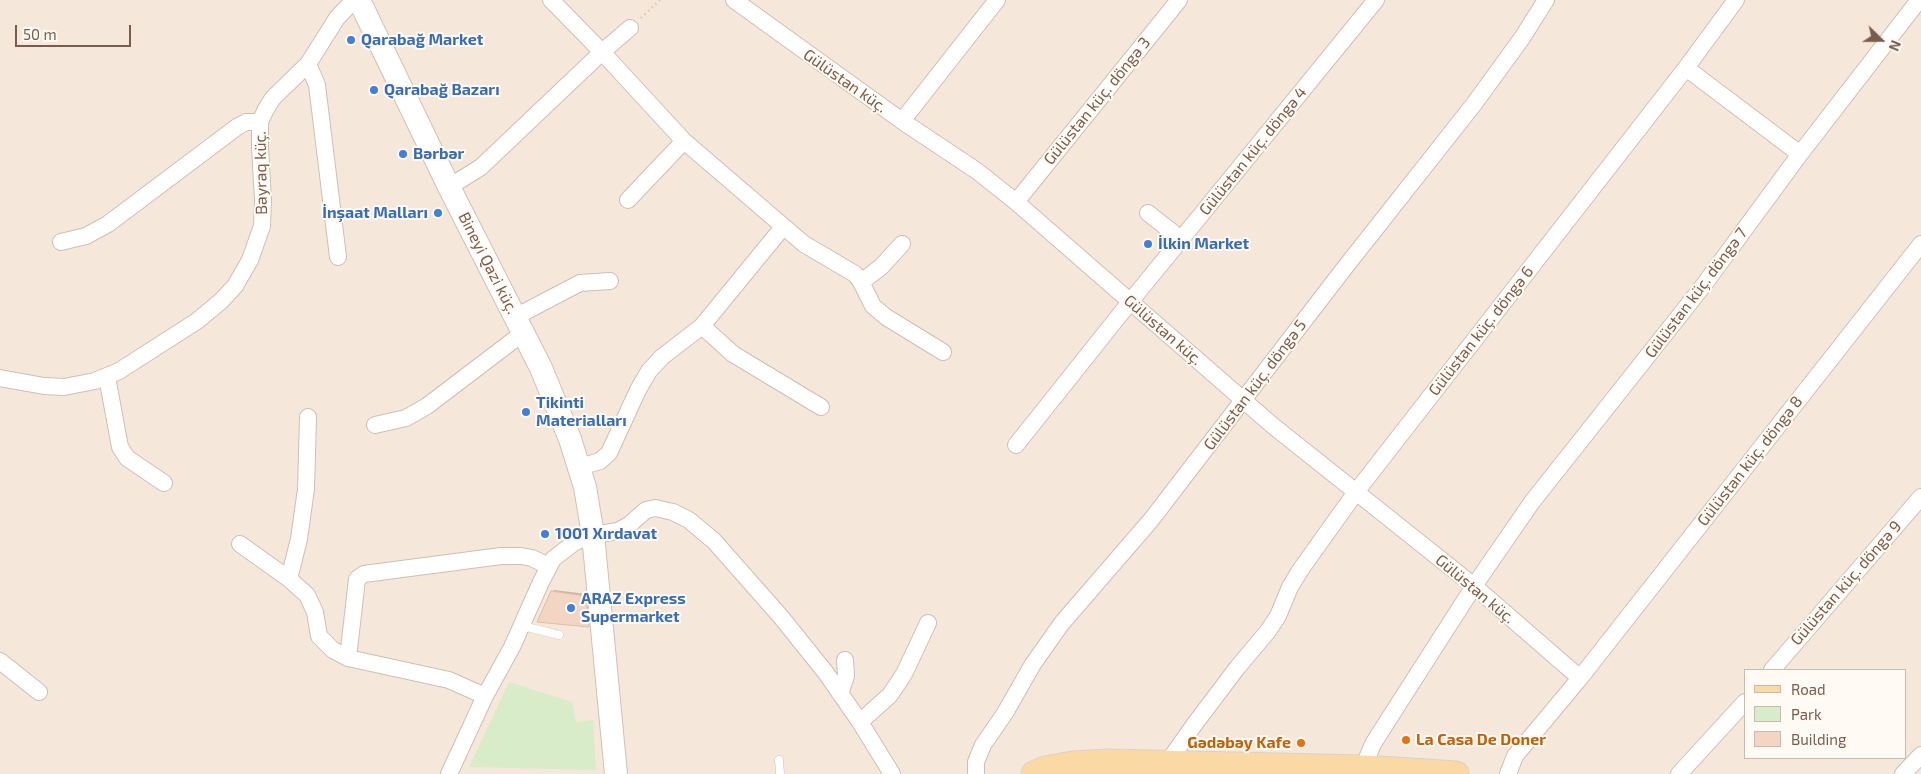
<!DOCTYPE html>
<html>
<head>
<meta charset="utf-8">
<style>
  body { margin:0 }
  #map { position:relative; width:1921px; height:774px; overflow:hidden; background:#fdf6ec; font-family:"Exo 2",sans-serif }
  canvas { display:block }
  .legend { position:absolute; left:1744px; top:669px; width:162px; height:90px; box-sizing:border-box; background:#fffaf3; border:1px solid #cabbb1; margin:0; padding:6px 9px; list-style:none; font-size:15px; color:#7a5c4d }
  .legend li { display:flex; align-items:center; gap:10px; height:25px }
  .legend b { width:25px; border:1px solid #cabbb1 }
  .north { position:absolute; left:1856px; top:15px; width:50px; height:50px; -webkit-text-stroke:4px #fffaf3; paint-order:stroke; rotate:112deg; font-size:14px; font-weight:700; line-height:20px; text-align:center; color:#7a5c4d }
  .north::after { content:''; display:block; margin:auto; width:18px; height:22px; background:#7a5c4d; clip-path:polygon(50% 0,100% 100%,50% 72%,0 100%) }
  .scale { position:absolute; left:15px; top:25px; width:116px; height:22px; box-sizing:border-box; border:2px solid #7a5c4d; border-top:0; padding-left:6px; font-size:15px; line-height:18px; white-space:nowrap; color:#7a5c4d; -webkit-text-stroke:4px #fffaf3; paint-order:stroke }
</style>
</head>
<body>
<div id="map">
<canvas width="1921" height="774"></canvas>
<ul class="legend">
<li><b style="height:6px;background:#fbd9a5"></b>Road</li>
<li><b style="height:14px;background:#d8ecc9"></b>Park</li>
<li><b style="height:14px;background:#f3d5c3"></b>Building</li>
</ul>
<div class="north">N</div>
<div class="scale">50 m</div>
</div>
<script>
const g = document.querySelector('canvas').getContext('2d');
g.lineJoin = 'round';
function fill(path, color) { g.fillStyle = color; g.fill(path, 'evenodd'); }
const shape = rows => new Path2D(rows.map(r => 'M' + r).join(''));
function trace(path, color, width, dash) { g.strokeStyle = color; g.lineWidth = width; g.lineCap = dash ? 'butt' : 'round'; g.setLineDash(dash || []); g.stroke(path); }
function drawText(font, color, halo, rows, align = 'center') {
  g.font = font + ' "Exo 2",sans-serif'; g.lineWidth = 4; g.setLineDash([]); g.textBaseline = 'middle'; g.strokeStyle = halo; g.fillStyle = color; for (const [text, x, y, turn = 0] of rows) {
    g.save(); g.translate(x, y); g.rotate((+turn || 0) * Math.PI / 180); g.textAlign = isNaN(turn) ? turn : align; if (halo) g.strokeText(text, 0, 0); g.fillText(text, 0, 0); g.restore();
  }
}
fill(shape([
  [0,0,1921,0,1921,774,0,774],
  [1745,670,1905,670,1905,758,1745,758]
]), '#f5e8da');
fill(shape([
  [509,682,572,702,576,722,593,720,596,770,469,767]
]), '#d8ecc9');
fill(shape([
  [554,590,587,594,590,624,588,626,552,592]
]), '#0003');
const building = shape([
  [551,591,586,596,589,627,537,622,551,591]
]);
fill(building, '#f3d5c3');
trace(building, '#e6bba3', 1);
const service = shape([
  [523,626,559,635],
  [779,760,780,774]
]);
const minor = shape([
  [551,0,602,52,684,141,804,244,855,274,861,282,873,306,886,317,943,352],
  [734,0,902,121,977,171,1016,202,1272,425,1474,586,1580,678],
  [308,64,317,85,338,257],
  [1686,68,1800,154],
  [902,121,997,0],
  [449,187,481,167,602,52,630,28],
  [628,200,684,141],
  [1016,202,1179,0],
  [1148,213,1181,239],
  [61,242,86,236,108,224,237,127,246,122,260,122],
  [861,282,881,267,902,244],
  [515,317,580,283,610,281],
  [702,326,733,354,821,407],
  [107,377,120,447,127,458,164,483],
  [0,378,44,386,64,387,95,381,119,371,197,321,221,301,235,286,250,260,262,226,263,200,260,147,260,122,266,109,273,98,308,64,337,18,354,0],
  [375,425,406,418,427,406,523,333],
  [1016,445,1130,302,1376,0],
  [580,467,600,461,609,453,638,390,649,371,662,357,702,326,783,227],
  [240,544,289,579,307,595,315,612,319,636,333,650,348,658,449,680,485,696],
  [289,579,299,539,306,489,308,417],
  [348,658,357,579,364,574,501,556,521,556,532,558,548,566],
  [0,661,39,692],
  [1772,670,1921,497],
  [840,694,846,676,845,660],
  [860,722,890,695,904,674,928,623],
  [1168,762,1194,725,1237,668,1268,631,1278,616,1290,587,1301,569,1356,492,1686,68,1736,0],
  [1363,768,1373,744,1385,725,1474,586,1532,502,1703,286,1800,154,1919,0],
  [449,774,485,696,512,647,541,582,553,559,575,542,593,535,618,531,629,525,646,510,655,508,673,512,689,520,714,541,781,617,826,673,860,722,892,774],
  [976,774,976,762,983,745,1005,713,1033,664,1062,623,1151,520,1343,270,1474,104,1522,38,1546,0],
  [1508,774,1515,756,1580,678,1921,244],
  [1679,774,1745,702],
  [1903,774,1921,755]
]);
const secondary = shape([
  [359,0,449,187,541,368,570,439,585,487,593,535,616,774]
]);
const primary = shape([
  [1034,774,1045,769,1073,764,1108,762,1363,768,1456,774]
]);
trace(service, '#d1beb0', 9);
trace(minor, '#d1beb0', 18);
trace(secondary, '#d6c0b0', 24);
trace(primary, '#dad1cd', 27);
trace(shape([
  [641,18,660,0]
]), '#d9b8a5', 2.5, [1, 4]);
trace(service, '#fff', 8);
trace(minor, '#fff', 16);
trace(secondary, '#fff', 22);
trace(primary, '#fbd9a5', 25);
for (const [x, y, r, color] of [
  [351,40,5,"#3f7fe0"],
  [374,90,5,"#3f7fe0"],
  [403,154,5,"#3f7fe0"],
  [438,213,5,"#3f7fe0"],
  [1148,244,5,"#3f7fe0"],
  [526,412,5,"#3f7fe0"],
  [545,534,5,"#3f7fe0"],
  [571,608,5,"#3f7fe0"],
  [1406,740,5,"#e8710a"],
  [1301,743,5,"#e8710a"]
]) { const dot = new Path2D(); dot.arc(x, y, r, 0, 2 * Math.PI); g.fillStyle = color; g.fill(dot); trace(dot, '#fffaf3', 2); }
drawText('bold 16px', '#366cbe', '#fffaf3', [
  ["Qarabağ Market",361,40],
  ["Qarabağ Bazarı",384,90],
  ["Bərbər",413,154],
  ["İnşaat Malları",428,213,"right"],
  ["İlkin Market",1158,244],
  ["Tikinti",536,403],
  ["Materialları",536,421],
  ["1001 Xırdavat",555,534],
  ["ARAZ Express",581,599],
  ["Supermarket",581,617]
], 'left');
drawText('16px', '#7a5c4d', '#fffaf3', [
  ["Gülüstan küç.",845,81,35],
  ["Gülüstan küç. döngə 3",1097,101,-51],
  ["Gülüstan küç. döngə 4",1253,151,-51],
  ["Bayraq küç.",261,173,-91],
  ["Bineyi Qazi küç.",488,263,63],
  ["Gülüstan küç. döngə 7",1696,293,-53],
  ["Gülüstan küç.",1163,330,41],
  ["Gülüstan küç. döngə 6",1481,331,-52],
  ["Gülüstan küç. döngə 5",1255,385,-53],
  ["Gülüstan küç. döngə 8",1750,461,-52],
  ["Gülüstan küç. döngə 9",1846,583,-49],
  ["Gülüstan küç.",1475,589,40]
]);
drawText('bold 16px', '#c56008', '#fffaf3', [
  ["La Casa De Doner",1416,740],
  ["Gədəbəy Kafe",1291,743,"right"]
], 'left');
</script>
</body>
</html>
